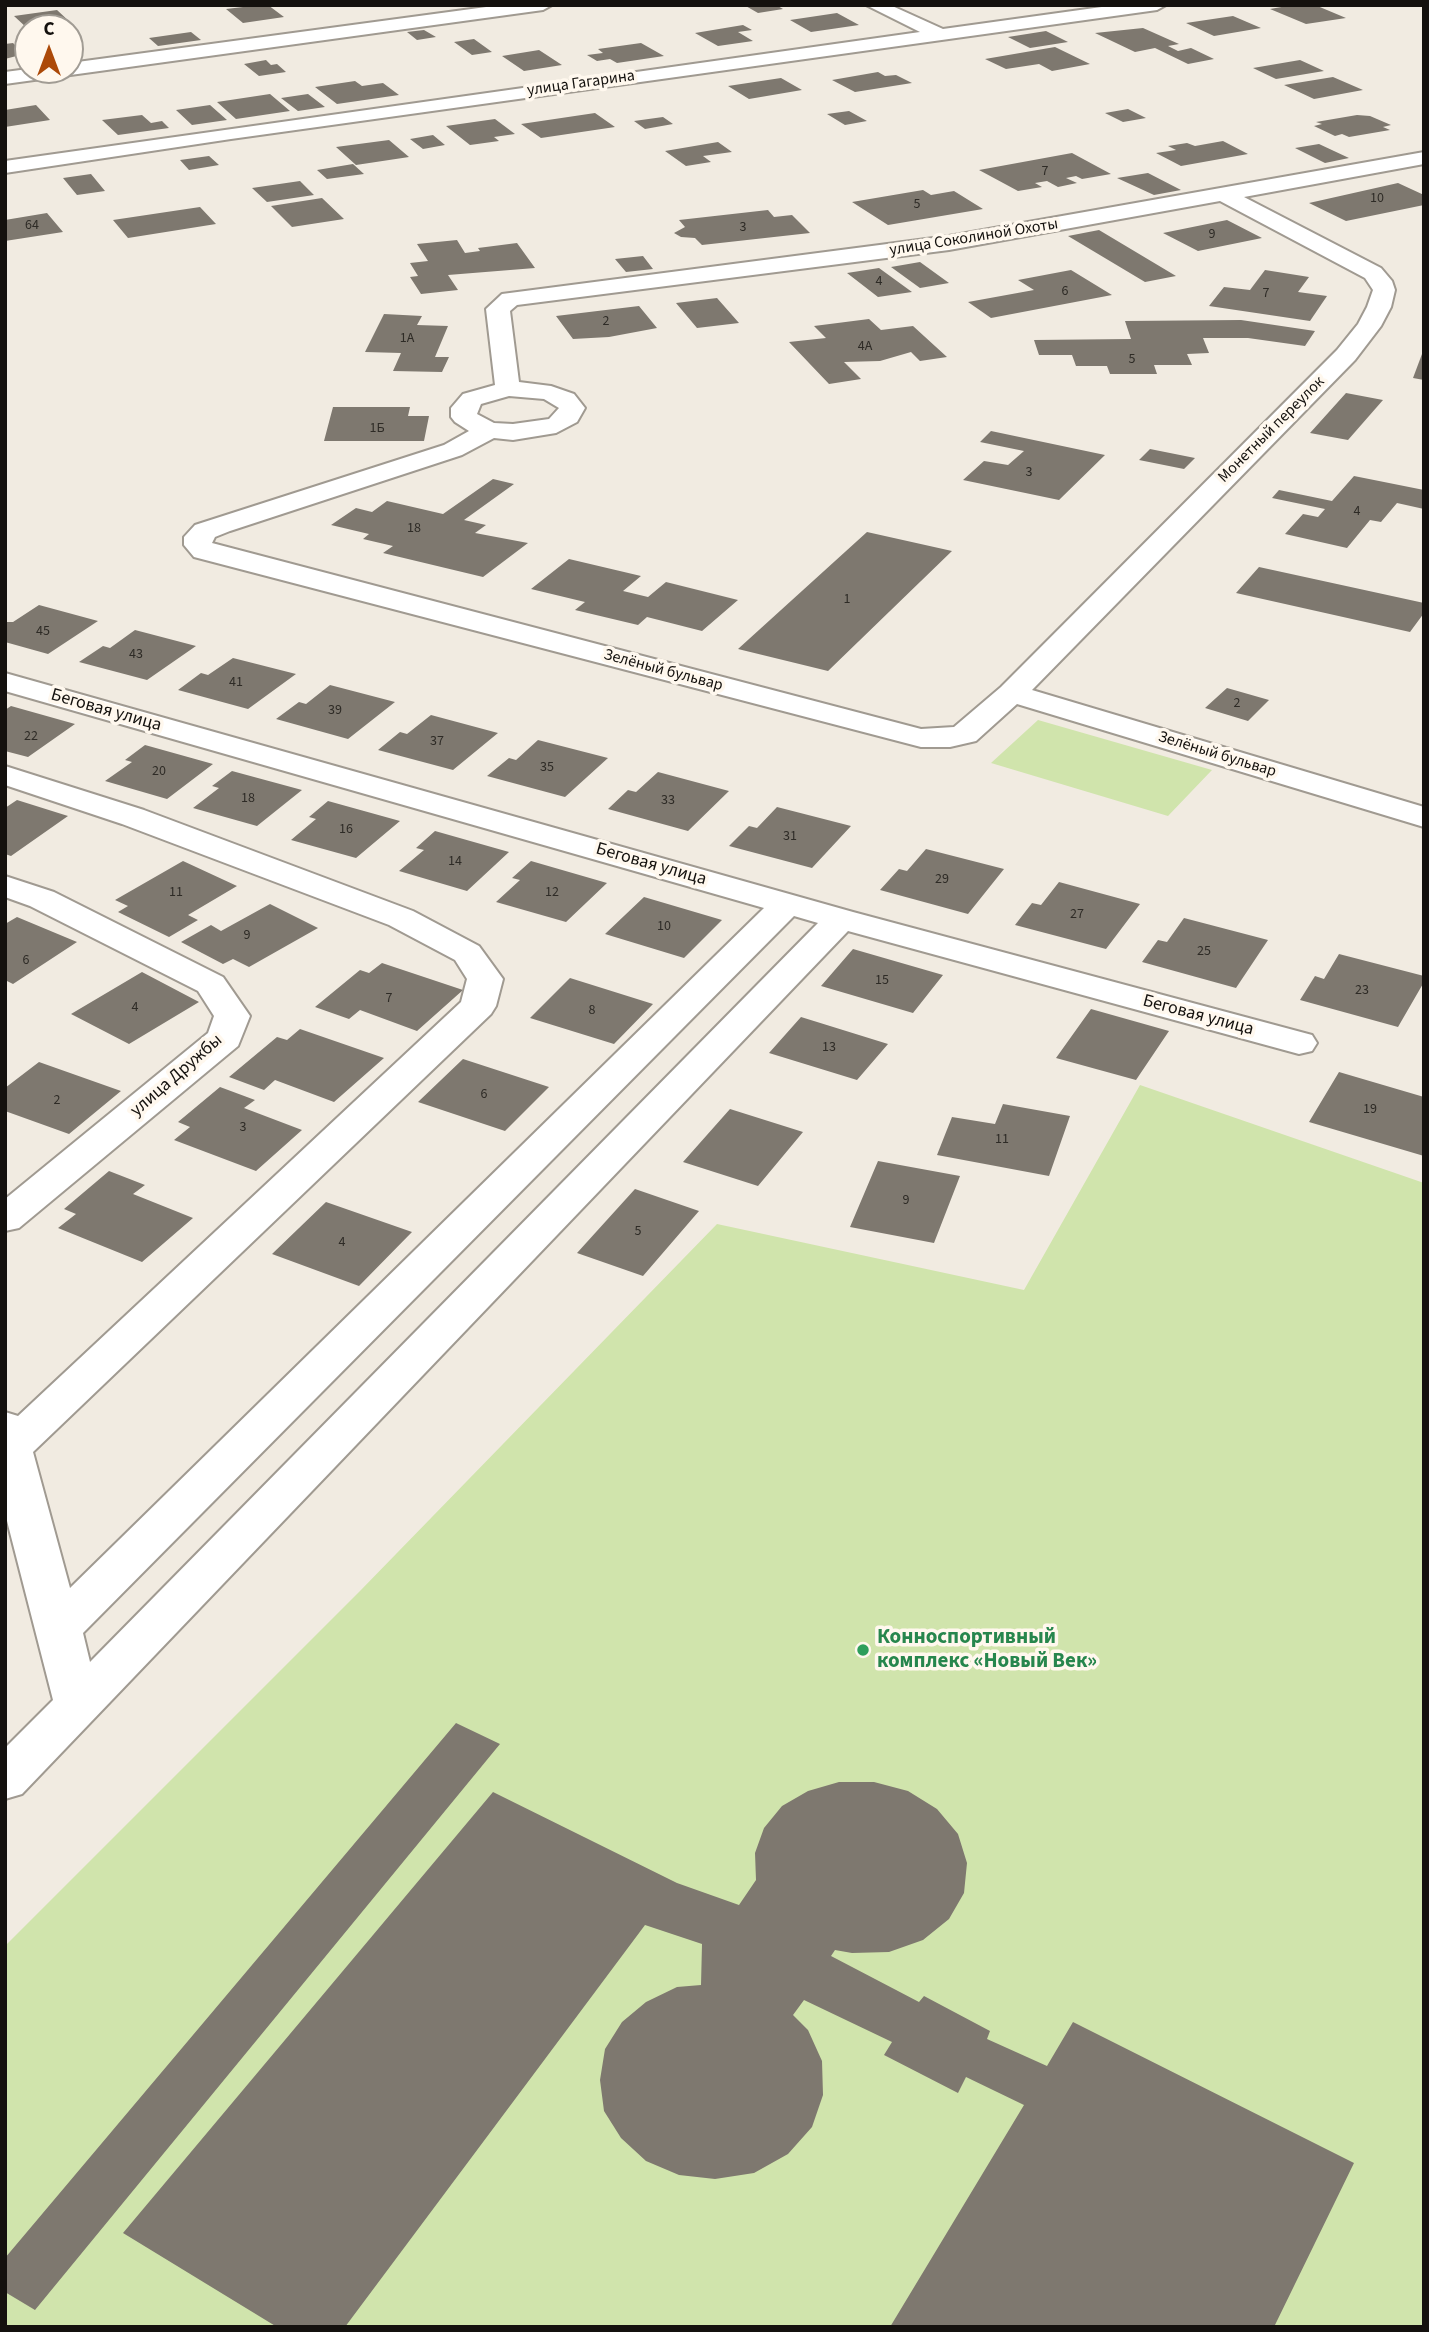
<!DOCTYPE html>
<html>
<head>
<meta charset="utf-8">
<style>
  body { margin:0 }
  #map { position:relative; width:1429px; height:2332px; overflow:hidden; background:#f1ebe1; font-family:"Source Sans 3",sans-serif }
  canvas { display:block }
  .frame { position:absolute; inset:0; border:7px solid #14110e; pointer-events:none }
  .north { position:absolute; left:14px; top:14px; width:70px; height:70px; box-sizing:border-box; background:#fff8ee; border:2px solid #a19c94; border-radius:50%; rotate:0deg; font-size:19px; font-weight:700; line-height:28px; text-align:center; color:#14110e }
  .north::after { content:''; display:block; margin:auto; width:24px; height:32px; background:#ac4a09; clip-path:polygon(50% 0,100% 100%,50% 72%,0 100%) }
</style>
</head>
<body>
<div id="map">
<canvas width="1429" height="2332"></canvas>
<div class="frame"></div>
<div class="north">С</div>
</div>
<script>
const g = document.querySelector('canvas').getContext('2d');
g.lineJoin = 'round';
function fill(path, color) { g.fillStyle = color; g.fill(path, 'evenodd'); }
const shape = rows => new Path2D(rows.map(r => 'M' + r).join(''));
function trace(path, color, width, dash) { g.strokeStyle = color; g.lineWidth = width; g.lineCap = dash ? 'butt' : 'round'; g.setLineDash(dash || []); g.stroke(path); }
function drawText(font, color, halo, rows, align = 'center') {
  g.font = font + ' "Source Sans 3",sans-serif'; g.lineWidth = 7; g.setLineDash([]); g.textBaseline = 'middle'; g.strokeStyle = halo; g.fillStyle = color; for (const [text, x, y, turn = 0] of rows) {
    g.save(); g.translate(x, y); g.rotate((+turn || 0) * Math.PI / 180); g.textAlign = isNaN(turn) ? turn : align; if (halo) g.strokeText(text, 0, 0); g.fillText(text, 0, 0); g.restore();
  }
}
fill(shape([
  [1038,720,1212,770,1168,816,991,763],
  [1140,1085,1424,1183,1424,2327,5,2327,5,1946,360,1591,717,1224,1024,1290]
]), '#d0e4ac');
fill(shape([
  [241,5,268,5,284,17,243,23,226,9,243,7],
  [744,5,776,5,783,9,758,13],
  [1293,5,1315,5,1346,18,1306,24,1270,9],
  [57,10,71,23,27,28,14,16],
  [837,13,859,25,811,32,790,20],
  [1233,16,1261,28,1214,36,1186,23],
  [743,25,752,30,738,32,753,41,718,46,695,33],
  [1143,28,1179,44,1168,46,1178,51,1191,48,1214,59,1188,64,1155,48,1135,52,1095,33],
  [424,30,436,37,417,40,407,32],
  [1046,31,1068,42,1030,48,1008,37],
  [191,32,201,40,158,46,149,38],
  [474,39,492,52,472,55,454,42],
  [13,43,24,54,5,59,5,44],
  [641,43,664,56,617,63,610,59,597,61,587,55,603,53,598,49],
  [1055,47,1090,64,1052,71,1039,64,1006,69,985,59],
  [539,50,562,65,524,71,502,56],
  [266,60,271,65,277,64,286,72,259,76,244,64],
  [1300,60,1324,71,1276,79,1253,68],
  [878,72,885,76,896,75,912,83,855,92,832,80],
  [1333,77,1363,90,1314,99,1284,85],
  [781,78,802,90,749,99,728,86],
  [355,81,362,86,383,83,399,95,337,104,315,87],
  [270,94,290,111,236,119,217,102],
  [308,94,325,107,298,111,281,98],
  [36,105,50,120,5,127,5,110],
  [210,105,227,120,192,125,176,110],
  [1128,109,1146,118,1123,122,1105,113],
  [849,111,867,121,845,125,827,114],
  [595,113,615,127,541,138,521,124],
  [142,115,151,123,162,121,169,128,118,135,102,120],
  [1357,115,1370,116,1391,125,1383,127,1390,130,1349,137,1342,134,1335,136,1314,126,1322,124,1316,122],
  [663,117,673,124,645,129,634,121],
  [495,119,515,134,494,137,499,141,470,145,446,126],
  [433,135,445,145,423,149,410,139],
  [389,140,409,157,356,165,336,147],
  [1223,141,1248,154,1181,166,1156,153,1176,150,1168,146,1187,143,1195,146],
  [718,142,732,152,703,156,711,162,686,166,665,151],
  [1319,144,1349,158,1325,163,1295,148],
  [1072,153,1111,174,1082,179,1076,176,1066,178,1077,183,1058,187,1047,181,1035,183,1042,187,1018,191,979,170],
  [209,156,219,165,189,170,180,160],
  [353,164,364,174,327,179,317,170],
  [1148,173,1181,190,1154,195,1117,178],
  [91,174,105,191,77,195,63,178],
  [300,181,314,195,267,202,252,188],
  [1398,183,1424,195,1424,205,1346,221,1309,203],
  [923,190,931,195,954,191,983,209,888,225,852,202],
  [322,198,344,219,292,227,271,206],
  [200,207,216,224,128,238,113,220],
  [768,210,774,217,792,215,810,233,702,245,695,238,681,237,674,233,685,227,679,220],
  [47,213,63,232,5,241,5,220],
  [1227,220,1262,238,1198,251,1163,233],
  [1099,230,1176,276,1145,282,1068,236],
  [457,240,465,253,480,251,478,248,517,243,535,268,448,275,458,290,421,294,410,277,418,276,410,263,428,261,417,244],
  [643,256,653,269,626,272,615,259],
  [920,262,949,283,920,288,891,267],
  [879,268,912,292,878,297,847,273],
  [1071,270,1112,295,991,318,968,302,1034,290,1018,280],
  [1265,270,1309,277,1298,292,1327,296,1310,321,1209,306,1224,287,1250,290],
  [717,298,739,323,697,328,676,303],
  [639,306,657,328,609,337,573,339,556,316],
  [384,314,422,316,417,325,448,326,435,357,449,357,442,372,393,371,401,353,365,352],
  [869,319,881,330,913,326,947,357,920,361,911,352,880,361,844,362,861,379,829,384,789,342,826,338,814,326],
  [1241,320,1315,331,1305,346,1248,338,1203,338,1209,353,1187,354,1192,365,1154,365,1157,374,1110,374,1107,366,1076,366,1072,355,1039,355,1034,340,1131,339,1125,321],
  [1422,354,1424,354,1424,380,1413,378],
  [1346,393,1383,400,1348,440,1310,433],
  [333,407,410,407,408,416,429,416,424,441,324,441],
  [991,431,1105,455,1059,500,963,480,984,461,1008,465,1024,451,980,442],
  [1150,449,1195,458,1184,469,1139,460],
  [1354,476,1424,490,1424,509,1397,503,1381,522,1370,520,1347,548,1285,534,1303,514,1318,517,1325,509,1272,498,1279,490,1332,501],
  [493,479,514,484,464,520,486,525,475,533,528,543,483,577,383,553,393,546,363,539,369,534,331,525,356,508,372,512,387,501,443,514],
  [867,532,952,551,828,671,738,649],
  [569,559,641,576,623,591,648,597,666,582,738,600,702,631,647,617,638,625,575,610,585,602,531,589],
  [1259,567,1424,603,1424,613,1410,632,1236,593],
  [39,605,98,621,48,654,5,642,5,622,13,622],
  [135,630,196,646,147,680,79,662,103,646,110,648],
  [233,658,296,674,248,709,178,690,201,673,208,675],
  [330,685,395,702,348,739,276,719,299,702,306,704],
  [1227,688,1269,700,1248,721,1205,708],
  [11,706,75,724,28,757,5,751,5,710],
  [431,715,498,733,453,770,378,750,400,732,407,734],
  [538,740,608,758,565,797,487,776,509,758,516,760],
  [145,745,213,764,167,799,105,781,132,762,125,760],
  [232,771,302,790,257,826,193,808,219,788,212,786],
  [658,772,729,791,688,831,608,809,628,790,636,792],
  [17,800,68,816,11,856,5,854,5,808],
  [328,801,400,821,356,858,291,840,316,819,309,817],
  [777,807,851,826,812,868,729,846,749,826,757,828],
  [435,831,509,852,467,891,399,871,424,850,416,848],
  [926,849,1004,869,968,914,880,890,899,869,907,871],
  [183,861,237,886,188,915,198,920,169,937,118,912,128,906,115,900],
  [531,861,607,883,566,922,496,902,520,880,512,878],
  [1059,882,1140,904,1106,949,1015,925,1032,903,1041,905],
  [644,897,722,920,684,958,605,934],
  [270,904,318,928,249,967,233,959,223,964,181,942,211,925,221,931],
  [17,917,77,942,13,984,5,980,5,924],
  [1184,918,1268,940,1236,988,1142,962,1158,940,1167,942],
  [853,949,943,975,913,1013,821,986],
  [1339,954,1424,976,1424,982,1398,1027,1300,1000,1315,976,1324,979],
  [382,963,463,990,417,1031,360,1010,349,1019,315,1007,360,970,369,973],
  [142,972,199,1002,129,1044,71,1014],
  [570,978,653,1004,614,1044,530,1018],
  [1091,1009,1169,1031,1136,1080,1056,1058],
  [801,1017,888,1044,857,1080,769,1053],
  [300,1029,384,1058,334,1102,275,1080,264,1090,229,1077,277,1037,287,1040],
  [463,1059,549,1087,505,1131,418,1102],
  [39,1062,121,1091,69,1134,5,1111,5,1088],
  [1339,1072,1424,1097,1424,1156,1309,1122],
  [220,1087,255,1100,244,1108,302,1130,256,1171,174,1140,190,1127,178,1122],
  [1003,1104,1070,1116,1049,1176,937,1155,952,1117,995,1124],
  [730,1109,803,1132,758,1186,683,1162],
  [878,1161,960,1176,934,1243,850,1227],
  [109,1171,145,1185,133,1194,193,1218,142,1262,58,1228,76,1214,64,1209],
  [635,1189,699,1211,643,1276,577,1253],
  [326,1202,412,1232,359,1286,272,1254],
  [456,1723,500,1744,35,2310,5,2292,5,2258],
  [839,1782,874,1782,908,1791,937,1809,958,1834,967,1863,964,1893,949,1919,923,1940,889,1952,852,1953,835,1950,831,1956,919,2002,924,1996,990,2031,987,2039,1047,2066,1073,2022,1354,2163,1274,2327,890,2327,1024,2105,966,2077,958,2093,884,2055,892,2042,804,2000,793,2015,808,2030,822,2061,823,2095,812,2127,788,2154,754,2173,715,2179,679,2175,646,2161,621,2138,604,2111,600,2080,605,2049,622,2022,646,2002,677,1987,701,1985,702,1944,645,1925,345,2327,277,2327,123,2233,493,1792,677,1883,739,1905,756,1880,755,1853,764,1828,782,1806,808,1791]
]), '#7e786f');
const minor = shape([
  [501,5,552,5,543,10,5,84,5,72,28,69,70,70,70,63,501,5],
  [866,5,890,5,943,29,1116,5,1166,5,1157,10,231,139,5,173,5,161,920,32,866,5],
  [1424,152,1424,164,1244,197,1381,268,1392,281,1395,290,1391,307,1381,326,1355,360,1032,690,1424,807,1424,827,1017,704,976,741,950,747,921,747,194,557,184,545,184,537,195,525,444,445,469,431,455,422,451,417,451,408,463,394,495,385,486,309,502,294,949,236,1424,152],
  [1220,201,1365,278,1373,290,1367,307,1358,324,1337,350,1001,687,954,727,921,729,212,543,215,537,230,531,462,455,494,438,513,440,556,433,577,422,585,408,574,394,551,386,519,382,510,311,517,305,949,250,1220,201],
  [509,396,544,399,559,408,549,419,513,424,494,423,477,414,481,404,509,396],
  [5,673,853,912,1312,1035,1317,1043,1312,1051,1299,1054,848,931,22,1794,5,1799,5,1748,53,1700,5,1513,5,1412,18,1416,461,1002,467,979,455,960,389,925,122,824,5,785,5,766,144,810,413,911,479,946,503,979,496,1006,491,1014,33,1452,70,1588,764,908,5,691,5,673],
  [794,916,818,923,90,1662,83,1633,794,916],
  [5,876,54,892,223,977,250,1016,238,1046,19,1228,5,1231,5,1199,208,1033,214,1016,198,991,30,906,5,897,5,876]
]);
trace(minor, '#a09a91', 4);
fill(minor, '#fff');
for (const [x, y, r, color] of [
  [863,1650,7,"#2e9e5b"]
]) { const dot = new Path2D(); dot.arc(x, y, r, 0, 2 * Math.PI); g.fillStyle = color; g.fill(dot); trace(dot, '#fff8ee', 2.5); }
drawText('14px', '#2e2b26', null, [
  ["7",1045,172],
  ["10",1377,199],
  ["5",917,205],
  ["64",32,226],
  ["3",743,228],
  ["9",1212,235],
  ["4",879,282],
  ["6",1065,292],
  ["7",1266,294],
  ["2",606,322],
  ["1А",407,339],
  ["4А",865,347],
  ["5",1132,360],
  ["1Б",377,429],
  ["3",1029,473],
  ["4",1357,512],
  ["18",414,529],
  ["1",847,600],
  ["45",43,632],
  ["43",136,655],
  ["41",236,683],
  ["2",1237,704],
  ["39",335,711],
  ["22",31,737],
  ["37",437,742],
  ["35",547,768],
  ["20",159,772],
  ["18",248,799],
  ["33",668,801],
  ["16",346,830],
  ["31",790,837],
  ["14",455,862],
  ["29",942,880],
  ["11",176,893],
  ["12",552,893],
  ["27",1077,915],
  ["10",664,927],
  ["9",247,936],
  ["25",1204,952],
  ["6",26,961],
  ["15",882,981],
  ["23",1362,991],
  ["7",389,999],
  ["4",135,1008],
  ["8",592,1011],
  ["13",829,1048],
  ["6",484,1095],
  ["2",57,1101],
  ["19",1370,1110],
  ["3",243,1128],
  ["11",1002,1140],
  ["9",906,1201],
  ["5",638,1232],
  ["4",342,1243]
]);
drawText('16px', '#14110e', '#fff8ee', [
  ["улица Гагарина",581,84,-8],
  ["улица Соколиной Охоты",974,238,-9],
  ["Монетный переулок",1272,430,-45],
  ["Зелёный бульвар",663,671,15],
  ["Зелёный бульвар",1217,755,17]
]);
drawText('18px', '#14110e', '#fff8ee', [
  ["Беговая улица",106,711,16],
  ["Беговая улица",651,865,16],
  ["Беговая улица",1198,1016,15],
  ["улица Дружбы",177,1076,-41]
]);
drawText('bold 21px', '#27864d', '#fff8ee', [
  ["Конноспортивный",877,1638],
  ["комплекс «Новый Век»",877,1662]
], 'left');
</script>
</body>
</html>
